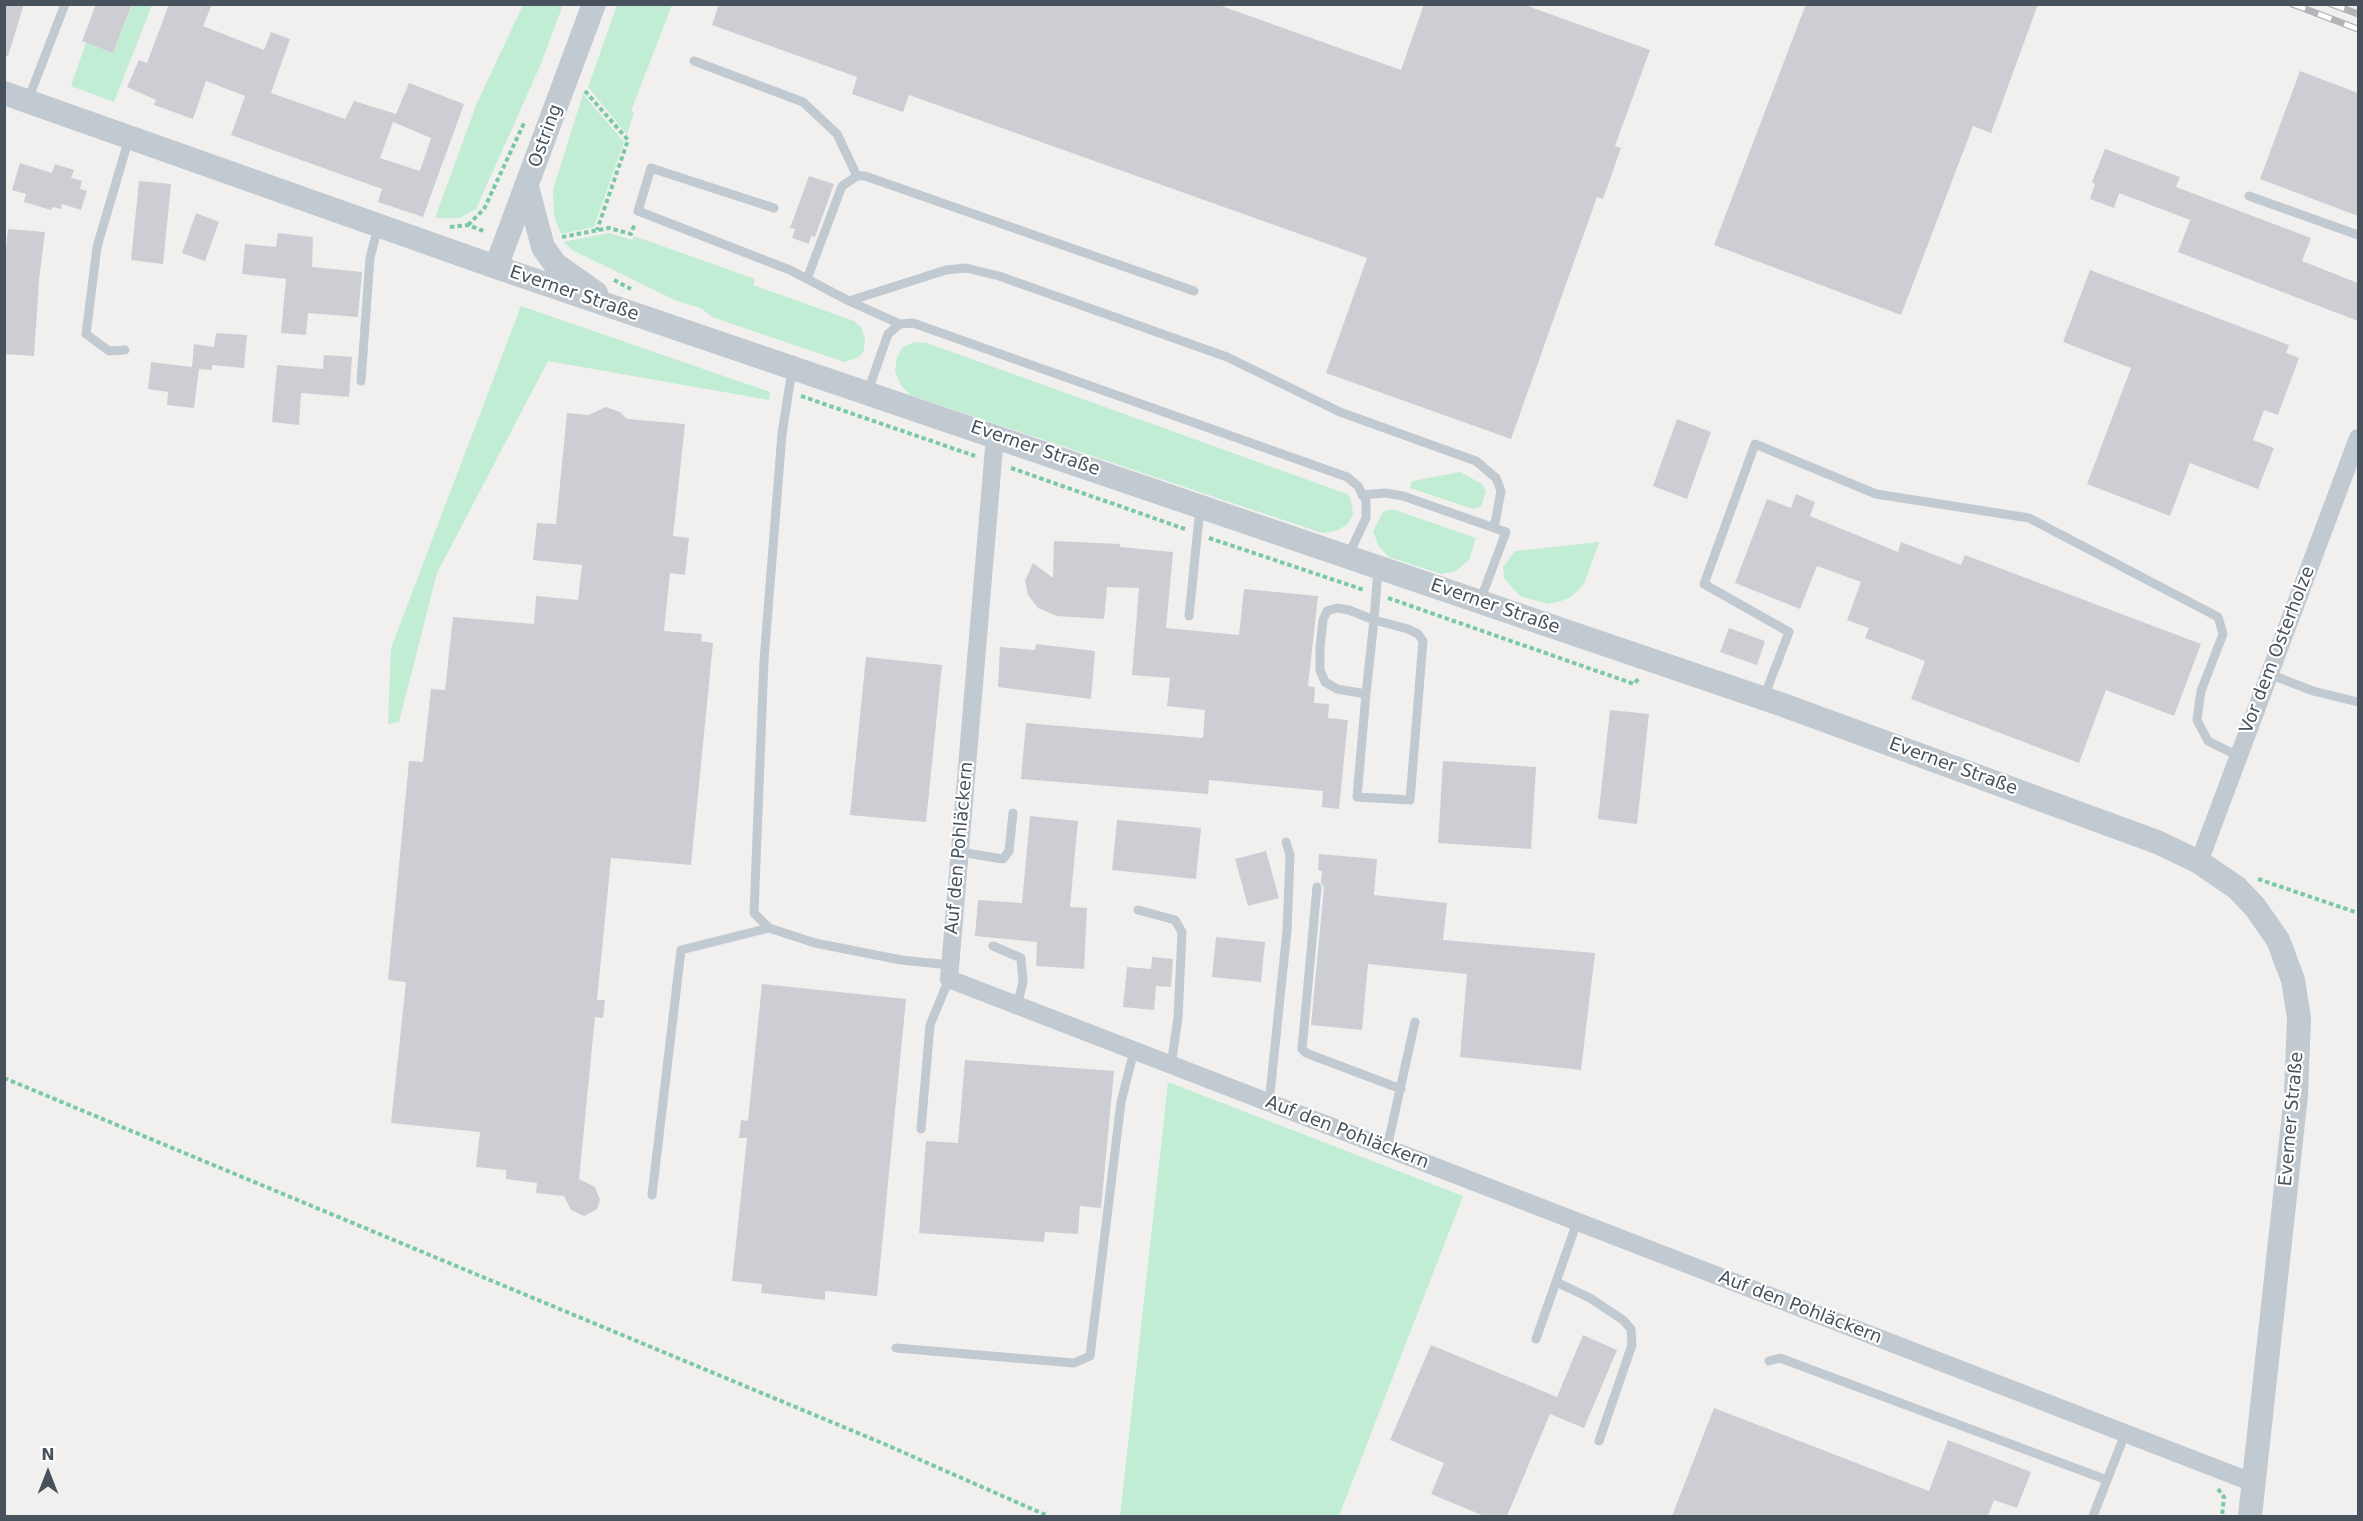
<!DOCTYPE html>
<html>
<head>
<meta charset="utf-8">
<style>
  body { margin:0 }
  #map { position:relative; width:2363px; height:1521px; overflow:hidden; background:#f2f0ef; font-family:"DejaVu Sans",sans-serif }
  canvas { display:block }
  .frame { position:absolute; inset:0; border:6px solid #48525c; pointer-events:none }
  .north { position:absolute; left:18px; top:1443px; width:60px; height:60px; -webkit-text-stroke:4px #fff; paint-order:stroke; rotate:0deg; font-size:16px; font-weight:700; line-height:24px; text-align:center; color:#48525c }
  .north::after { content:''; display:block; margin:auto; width:21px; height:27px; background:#48525c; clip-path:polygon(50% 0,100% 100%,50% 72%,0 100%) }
</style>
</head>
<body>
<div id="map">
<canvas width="2363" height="1521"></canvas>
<div class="frame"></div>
<div class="north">N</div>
</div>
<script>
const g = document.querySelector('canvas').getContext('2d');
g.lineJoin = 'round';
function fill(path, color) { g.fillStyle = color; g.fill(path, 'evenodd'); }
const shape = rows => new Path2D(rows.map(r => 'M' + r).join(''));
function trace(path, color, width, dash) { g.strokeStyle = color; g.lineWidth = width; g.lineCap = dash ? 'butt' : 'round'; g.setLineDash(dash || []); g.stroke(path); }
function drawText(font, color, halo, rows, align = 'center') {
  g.font = font + ' "DejaVu Sans",sans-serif'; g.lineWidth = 4.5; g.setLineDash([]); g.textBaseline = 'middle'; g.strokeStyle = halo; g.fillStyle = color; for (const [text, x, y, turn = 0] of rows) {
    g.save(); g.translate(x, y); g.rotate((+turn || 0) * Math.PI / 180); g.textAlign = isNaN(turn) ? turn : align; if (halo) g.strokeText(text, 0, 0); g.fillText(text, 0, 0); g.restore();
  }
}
fill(shape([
  [132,5,152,5,114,102,71,86,86,42,113,53],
  [523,5,563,5,540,66,476,209,460,218,435,218,477,103],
  [617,5,672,5,631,111,634,112,627,135,588,87],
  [583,94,624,142,594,227,561,234,554,216,553,190],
  [609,233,633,240,634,236,755,279,753,285,854,321,861,327,865,339,864,350,859,357,844,362,712,317,701,308,677,301,574,251,563,242],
  [521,306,770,392,769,400,548,361,437,573,399,722,388,724,391,648],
  [914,342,927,343,1347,494,1351,500,1353,514,1348,524,1336,531,1322,533,910,395,900,384,895,371,897,357,903,347],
  [1460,472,1482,484,1486,491,1481,507,1473,509,1410,488,1412,481],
  [1392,509,1476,538,1469,560,1456,571,1441,574,1389,557,1379,547,1373,531,1383,512],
  [1599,542,1584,584,1571,597,1561,601,1548,604,1520,596,1504,578,1503,567,1515,551],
  [1168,1082,1463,1196,1339,1516,1120,1516]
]), '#c0edd3');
fill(shape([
  [4,4,24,4,8,56,4,55],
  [96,4,132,4,113,53,82,41],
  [169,4,212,4,203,26,264,50,271,32,290,39,271,93,345,119,354,101,396,114,409,83,464,104,423,217,378,202,382,189,231,135,245,96,206,81,193,119,154,105,156,100,127,87,139,60,147,63],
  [393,122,431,138,420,171,380,158],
  [719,4,1216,4,1401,70,1424,4,1522,4,1650,50,1615,146,1621,148,1603,199,1597,197,1511,439,1326,373,1367,258,909,95,903,112,852,94,857,77,712,25],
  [1806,4,2038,4,1991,133,1973,126,1901,315,1714,245],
  [2300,71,2358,93,2358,216,2260,179],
  [2105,149,2180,177,2176,187,2311,238,2302,261,2358,283,2358,321,2178,252,2190,220,2119,193,2114,208,2090,199,2095,184,2092,182],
  [20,163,52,173,55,164,74,170,71,178,82,181,80,189,87,191,81,210,62,204,61,209,52,207,51,210,24,202,26,194,12,190],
  [809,176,834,184,815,237,811,236,809,244,792,238,795,229,790,228],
  [139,181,171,184,163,264,131,260],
  [196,213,219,222,205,261,182,253],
  [8,229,45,232,39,281,34,356,4,354,4,269],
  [278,233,313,237,312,267,362,272,358,317,308,313,306,335,281,333,286,279,242,274,245,244,276,247],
  [2090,270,2289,345,2286,353,2299,358,2278,415,2264,410,2253,440,2274,448,2258,489,2190,463,2170,516,2087,484,2131,368,2063,342],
  [216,333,247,335,244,368,212,365,212,370,199,369,194,408,167,405,168,392,148,389,151,362,192,367,194,344,214,347],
  [324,355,352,357,349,397,301,393,299,425,272,422,277,365,323,369],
  [606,407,620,412,627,419,685,424,673,536,689,538,685,575,670,573,664,631,702,634,701,641,713,643,691,865,611,858,597,1000,605,1000,603,1018,595,1017,579,1179,595,1187,600,1200,597,1209,584,1216,571,1210,564,1196,536,1193,537,1183,506,1179,506,1170,476,1167,480,1132,391,1123,406,982,388,980,409,761,423,762,431,689,445,690,453,617,534,624,536,596,578,600,582,565,533,560,537,523,556,524,567,413,588,415],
  [1677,419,1711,432,1687,499,1653,486],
  [1796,494,1815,502,1810,516,1898,552,1901,542,1961,565,1965,555,2201,644,2174,716,2106,690,2079,763,1911,699,1925,661,1865,638,1869,628,1847,620,1861,582,1817,566,1800,609,1735,583,1767,499,1791,508],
  [1054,541,1120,544,1120,547,1173,552,1166,628,1239,635,1244,589,1318,596,1308,686,1315,687,1314,703,1329,704,1328,718,1348,720,1339,809,1322,807,1323,791,1209,780,1208,794,1021,779,1026,723,1203,738,1205,710,1167,706,1170,678,1132,675,1139,588,1107,587,1104,619,1057,616,1038,608,1028,595,1025,581,1033,563,1053,578],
  [1729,628,1765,641,1757,665,1720,652],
  [1036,644,1095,651,1091,699,998,687,1000,647,1035,650],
  [866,657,942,665,926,822,850,815],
  [1610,710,1649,714,1637,824,1598,819],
  [1443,761,1536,767,1531,849,1438,843],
  [1030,816,1078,821,1070,907,1087,908,1084,969,1036,966,1037,942,975,936,978,900,1022,903],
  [1117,820,1201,828,1196,879,1112,870],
  [1266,851,1279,898,1248,906,1235,859],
  [1319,854,1377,859,1374,895,1447,903,1443,940,1595,953,1581,1070,1460,1057,1467,974,1368,964,1362,1030,1311,1025,1324,888,1321,882,1322,871,1318,870],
  [1216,937,1265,942,1261,982,1212,977],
  [1152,957,1173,959,1171,987,1156,986,1154,1010,1123,1007,1127,967,1151,969],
  [762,984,906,999,877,1296,825,1291,825,1300,761,1293,762,1284,732,1281,747,1138,739,1138,741,1120,748,1121],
  [965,1060,1114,1071,1101,1208,1080,1206,1078,1234,1045,1232,1044,1242,919,1233,926,1141,958,1143],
  [1583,1335,1617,1350,1584,1428,1550,1414,1507,1516,1484,1516,1431,1494,1444,1463,1390,1440,1431,1345,1557,1397],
  [1714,1408,1929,1491,1948,1440,2031,1472,2017,1508,1994,1500,1988,1516,1672,1516]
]), '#cdced4');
trace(shape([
  [585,91,628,140,597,230],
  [468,225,484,209,525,121],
  [450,227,468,225,486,232],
  [562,237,609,228,631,234,635,223],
  [614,280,631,289],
  [801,396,975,456],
  [1011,468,1185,529],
  [1209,538,1364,590],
  [1388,598,1634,684,1639,678],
  [2258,879,2358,913],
  [4,1078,882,1443,1048,1516],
  [2218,1489,2224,1497,2222,1516]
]), '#7ac9a5', 4, [4.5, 3]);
trace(shape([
  [694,61,803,102,837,134,857,176],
  [28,100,65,4],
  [2249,196,2358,235],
  [774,208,651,168,638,211,790,270,849,301,900,324,913,323,1347,477,1358,486,1366,501,1366,518,1348,556],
  [807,279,842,186,857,176,865,176,1194,291],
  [849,301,946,270,966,268,999,276,1227,357,1340,412,1476,461,1496,478,1501,491,1494,528],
  [125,350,109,351,86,334,97,247,129,138],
  [792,370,782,434,764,660,754,913,769,928,815,943,901,960,950,965],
  [361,381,370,258,378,227],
  [868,391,888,334,900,324],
  [1362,495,1385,493,1403,496,1506,532,1480,601],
  [1189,616,1200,508],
  [2269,674,2313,691,2358,702],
  [1366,694,1337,689,1325,682,1320,670,1320,648,1323,620,1327,611,1337,608,1349,610,1374,620,1408,629,1418,634,1423,641,1410,800,1357,797,1366,694,1374,620,1378,569],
  [1764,697,1789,632,1704,584,1755,444,1876,494,2029,518,2218,617,2223,634,2201,691,2197,720,2208,741,2238,756],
  [960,852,1003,859,1009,851,1013,813],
  [1317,887,1302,1049,1306,1053,1401,1089],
  [1138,910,1175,920,1182,932,1178,1018,1171,1065],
  [993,946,1021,958,1023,982,1017,1006],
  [1269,1103,1287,931,1290,855,1286,842],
  [921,1129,930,1025,949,979],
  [1387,1148,1415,1022],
  [652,1195,681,950,769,928],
  [1556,1282,1590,1298,1623,1320,1631,1329,1632,1345,1599,1441],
  [1536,1339,1577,1222],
  [896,1348,1074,1363,1090,1356,1121,1102,1134,1051],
  [1769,1361,1780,1358,2107,1480],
  [2093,1516,2125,1434]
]), '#c1c9d1', 9);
trace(shape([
  [995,436,949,979,2254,1483],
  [2199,862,2358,438]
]), '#c1c9d1', 18);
trace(shape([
  [4,93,496,267,1783,705,2157,842,2199,862,2237,888,2255,907,2278,940,2293,980,2299,1018,2296,1095,2250,1516],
  [527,187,543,247,555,264,596,293],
  [496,267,594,4]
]), '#c1c9d1', 24);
const rail = shape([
  [2292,4,2358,29],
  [2331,4,2358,14]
]);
trace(rail, '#b2b4b9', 7);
trace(rail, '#fff', 4.5, [14]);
drawText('18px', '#48525c', '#fff', [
  ["Ostring",546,136,-70],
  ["Everner Straße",574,294,19],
  ["Everner Straße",1035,449,19],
  ["Everner Straße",1495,607,19],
  ["Vor dem Osterholze",2278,650,-69],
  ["Everner Straße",1953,767,20],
  ["Auf den Pohläckern",960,848,-85],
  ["Everner Straße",2292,1119,-85],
  ["Auf den Pohläckern",1347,1133,21],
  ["Auf den Pohläckern",1800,1308,21]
]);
</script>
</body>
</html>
